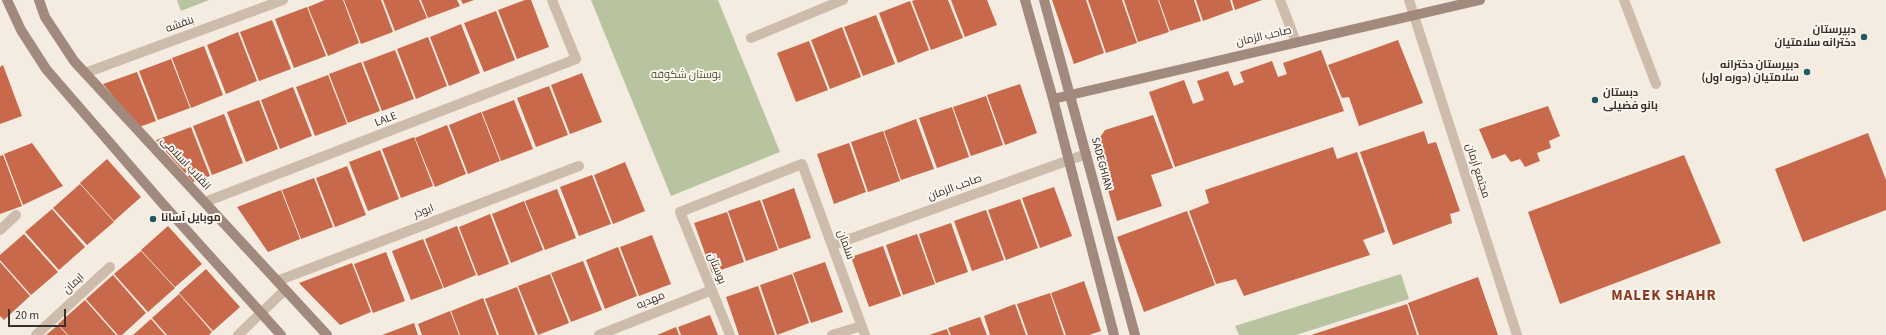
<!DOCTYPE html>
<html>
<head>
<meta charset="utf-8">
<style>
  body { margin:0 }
  #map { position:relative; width:1886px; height:335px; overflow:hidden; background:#f4ebe1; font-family:"Source Sans 3",sans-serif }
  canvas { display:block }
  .scale { position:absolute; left:8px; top:309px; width:58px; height:18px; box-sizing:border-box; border:2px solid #3b302b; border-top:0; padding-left:5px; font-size:12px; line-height:14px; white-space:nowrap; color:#3b302b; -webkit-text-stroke:3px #fbf5ee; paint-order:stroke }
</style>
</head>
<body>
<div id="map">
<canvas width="1886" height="335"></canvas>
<div class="scale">20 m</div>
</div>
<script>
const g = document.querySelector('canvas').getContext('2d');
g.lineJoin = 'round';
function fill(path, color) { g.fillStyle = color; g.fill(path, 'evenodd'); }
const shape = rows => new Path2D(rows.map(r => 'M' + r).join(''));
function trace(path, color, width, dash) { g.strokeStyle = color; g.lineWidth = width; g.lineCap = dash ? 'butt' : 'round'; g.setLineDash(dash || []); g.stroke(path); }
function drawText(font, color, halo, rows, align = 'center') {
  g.font = font + ' "Source Sans 3",Cairo,sans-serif'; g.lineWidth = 4; g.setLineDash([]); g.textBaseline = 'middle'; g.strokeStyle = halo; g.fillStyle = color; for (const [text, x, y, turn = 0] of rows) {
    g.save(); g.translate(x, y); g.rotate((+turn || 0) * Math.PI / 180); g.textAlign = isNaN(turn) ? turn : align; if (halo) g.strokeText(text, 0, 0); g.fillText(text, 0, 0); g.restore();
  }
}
fill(shape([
  [177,0,209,0,181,11],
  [591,0,718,0,780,152,671,196],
  [1401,274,1409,299,1296,335,1239,335,1235,326]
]), '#b8c4a0');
fill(shape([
  [325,0,343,0,359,43,328,56,308,7],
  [344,0,381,0,393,32,361,44],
  [383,0,419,0,427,18,395,31],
  [421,0,457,0,460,6,428,18],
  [461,0,474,0,463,4],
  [525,0,531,0,549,47,517,59,498,10],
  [915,0,948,0,963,38,931,50,912,1],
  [951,0,987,0,997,25,965,37],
  [1052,0,1086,0,1104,53,1074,64],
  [1088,0,1122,0,1137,43,1106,53],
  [1124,0,1158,0,1169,32,1138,42],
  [1159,0,1194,0,1201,21,1170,31],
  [1196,0,1230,0,1233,10,1203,21],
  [1232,0,1262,0,1235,10],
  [910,1,929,50,898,63,879,13],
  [307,7,326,56,294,68,275,19],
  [496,11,515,60,484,72,464,23],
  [876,15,895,64,863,76,844,27],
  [272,20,291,69,259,81,240,32],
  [461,24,480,73,449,86,430,37],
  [842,27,861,77,830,89,811,40],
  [238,32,257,81,226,94,207,45],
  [428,37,447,86,416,99,397,49],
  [1398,40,1423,103,1359,126,1349,97,1342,98,1328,65],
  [809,41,828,90,796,102,777,53],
  [204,46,223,95,191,108,172,58],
  [395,50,414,99,382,111,363,62],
  [1321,50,1344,111,1175,167,1149,92,1184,80,1193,104,1204,100,1197,81,1228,71,1234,86,1244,82,1240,72,1272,61,1278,77,1287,74,1283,63],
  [171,59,190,108,158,120,139,71],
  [361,62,380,111,348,123,329,74],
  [3,65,22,116,0,124,0,67],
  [137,72,156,121,139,127,103,84],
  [582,73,602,122,570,134,551,85],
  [328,75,347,124,315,136,296,87],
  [1020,84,1037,133,1005,145,987,95],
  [549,86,568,135,536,147,517,98],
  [293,87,312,136,280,149,261,100],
  [986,96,1003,145,971,156,953,107],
  [259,100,278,149,246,162,227,112],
  [514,100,533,149,501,161,482,112],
  [1548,106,1560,136,1549,141,1551,148,1537,153,1540,161,1525,167,1520,159,1511,162,1505,154,1492,159,1479,129],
  [952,107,969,157,937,168,919,118],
  [481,112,500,161,468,174,449,125],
  [224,114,243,163,212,175,193,126],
  [1153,115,1173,168,1151,175,1162,206,1117,221,1095,145,1105,130],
  [916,119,934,169,901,180,884,131],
  [447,125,466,174,435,187,415,138],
  [191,127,210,176,193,182,156,140],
  [883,131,900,181,868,192,851,142],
  [1424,131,1428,144,1436,142,1460,211,1450,214,1452,223,1393,245,1360,152],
  [1868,133,1886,180,1886,210,1803,242,1775,169],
  [414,137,433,186,401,198,382,149],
  [32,143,63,186,23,205,4,154],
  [849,143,866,192,834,204,817,154],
  [1333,147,1337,159,1357,152,1385,232,1363,240,1370,255,1244,296,1236,279,1216,284,1189,211,1209,203,1205,190],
  [380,150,399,199,368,211,349,162],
  [3,155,22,206,0,214,0,156],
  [1684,155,1721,243,1560,304,1528,212],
  [107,159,141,197,114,221,80,183],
  [625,162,645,211,613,224,594,175],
  [347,166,366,215,335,227,316,178],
  [592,175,611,224,579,236,560,187],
  [314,178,333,227,301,239,282,190],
  [80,184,114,222,87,245,53,208],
  [1054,187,1072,236,1040,248,1022,198],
  [794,188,811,238,779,249,762,200],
  [557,189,576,238,545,250,525,201],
  [281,190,300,239,268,252,237,207],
  [1020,199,1038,248,1006,260,988,210],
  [760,200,778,250,746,261,728,211],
  [524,201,543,250,511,263,492,214],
  [52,209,85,247,59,270,25,232],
  [986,210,1004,260,972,271,954,221],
  [1187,211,1215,285,1144,312,1117,237],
  [727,212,744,262,712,273,694,223],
  [490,214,509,264,478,276,459,227],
  [951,223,968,272,936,283,919,234],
  [168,226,202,264,175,287,141,250],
  [457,226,476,275,444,288,425,239],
  [24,234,58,272,31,295,0,260,0,255],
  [917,234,935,284,903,295,886,245],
  [652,235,671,284,639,296,620,247],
  [423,239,443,288,411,300,392,251],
  [883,246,901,296,869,307,851,257],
  [618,247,637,296,605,309,586,260],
  [141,251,175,288,148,312,114,274],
  [386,252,405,301,373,313,354,264],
  [583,261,602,310,571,322,551,273],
  [0,262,30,296,4,320,0,316],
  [825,262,843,312,811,323,793,273],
  [352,263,371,312,340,325,299,283],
  [206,269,240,307,213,331,179,293],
  [550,274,569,323,538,335,518,286],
  [792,274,809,323,777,335,760,285],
  [113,275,146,313,122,335,118,335,86,299],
  [1478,277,1498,335,1419,335,1408,303],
  [1084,281,1101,331,1089,335,1066,335,1051,293],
  [758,286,775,335,739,335,726,297],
  [517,287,535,335,499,335,485,299],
  [1050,293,1064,335,1028,335,1017,304],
  [179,294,212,332,209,335,167,335,152,318],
  [483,298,497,335,460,335,451,311],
  [85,300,116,335,68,335,58,324],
  [1015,304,1026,335,990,335,984,316],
  [1407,304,1417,335,1311,335],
  [450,311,459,335,422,335,418,324],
  [710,315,718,335,681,335,678,327],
  [980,317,987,335,951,335,948,328],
  [151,319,165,335,133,335],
  [414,323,418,335,382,335],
  [58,325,67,335,46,335],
  [676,327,679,335,657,335],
  [947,329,949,335,929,335]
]), '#c8694b');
trace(shape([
  [1280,0,1296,42],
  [1409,0,1517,335],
  [1624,0,1656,84],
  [751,38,843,0],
  [85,73,283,0],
  [205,202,576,59,552,0],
  [0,230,16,215],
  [833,245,1086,154],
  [277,281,579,166],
  [36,335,110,267],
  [238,335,285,290],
  [599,335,712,290],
  [730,335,680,212,802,164,865,335],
  [832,335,862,326]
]), '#cdbbac', 10);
trace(shape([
  [7,0,21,30,46,69,162,203,281,335],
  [39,0,45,17,74,61,327,335],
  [1025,0,1053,99,1114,335],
  [1044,0,1135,335],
  [1053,99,1480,0]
]), '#a18a7d', 10);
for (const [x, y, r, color] of [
  [1864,37,4,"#1f5a5e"],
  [1807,72,4,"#1f5a5e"],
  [1595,100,4,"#1f5a5e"],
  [153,219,4,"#1f5a5e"]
]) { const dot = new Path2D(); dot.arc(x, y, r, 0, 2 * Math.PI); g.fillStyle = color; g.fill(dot); trace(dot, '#fbf5ee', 1.5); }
drawText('11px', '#3b302b', '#fbf5ee', [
  ["بنفشه",180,25,-20],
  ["صاحب الزمان",1264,37,-13],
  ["LALE",386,120,-21],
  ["انقلاب اسلامی",185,164,47],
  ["SADEGHIAN",1101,164,75],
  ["مجتمع آرمان",1477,171,72],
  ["صاحب الزمان",955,188,-20],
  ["ابوذر",424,212,-21],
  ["سلمان",845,245,70],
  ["بوستان",716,269,68],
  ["ایمان",74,284,-43],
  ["مهدیه",651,301,-22]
]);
drawText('bold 11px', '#3b302b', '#fbf5ee', [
  ["دبیرستان",1856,31],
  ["دخترانه سلامتیان",1856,44],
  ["دبیرستان دخترانه",1799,66],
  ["سلامتیان (دوره اول)",1799,79],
  ["دبستان",1603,94,"left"],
  ["بانو فضیلی",1603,107,"left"],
  ["موبایل آسانا",161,219,"left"]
], 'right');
drawText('11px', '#4a5a2e', '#fbf5ee', [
  ["بوستان شکوفه",686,76]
]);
g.letterSpacing = '1px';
drawText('bold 15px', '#8c3b22', '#fbf5ee', [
  ["MALEK SHAHR",1664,297]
]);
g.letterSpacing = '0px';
</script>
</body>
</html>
